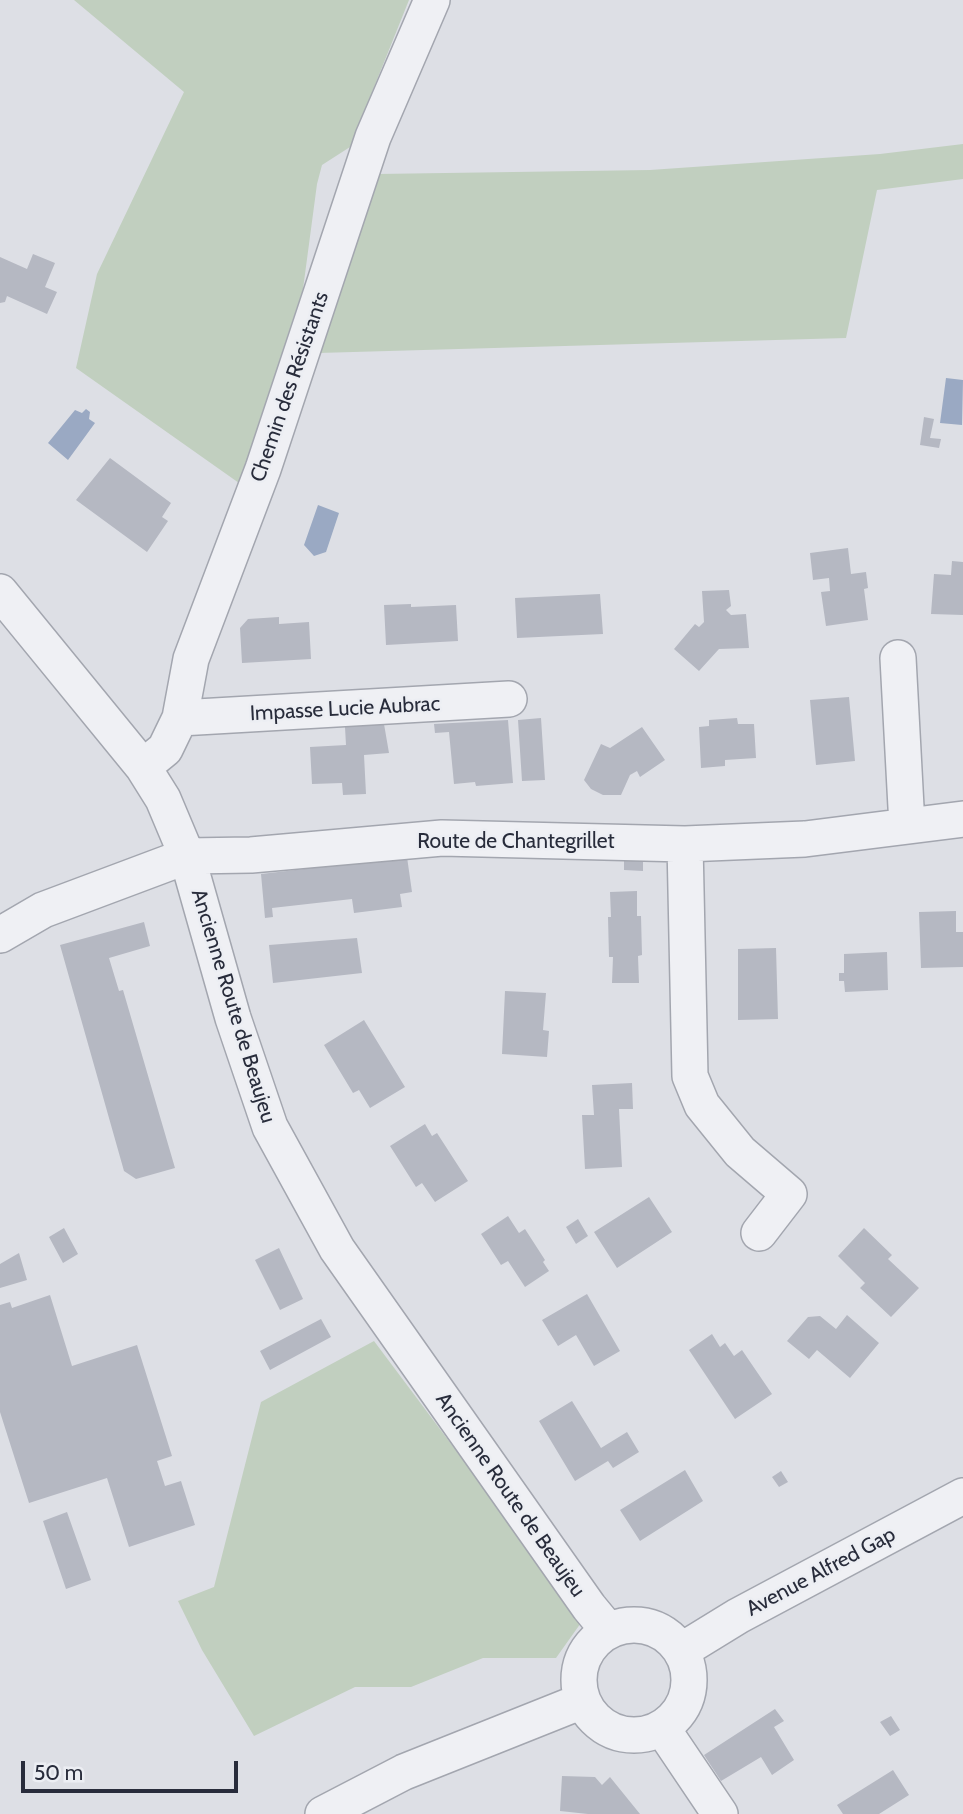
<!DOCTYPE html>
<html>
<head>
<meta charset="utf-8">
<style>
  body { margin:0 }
  #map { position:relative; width:963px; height:1814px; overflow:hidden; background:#dddfe5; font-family:Cabin,sans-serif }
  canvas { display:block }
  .scale { position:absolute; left:21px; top:1761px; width:217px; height:32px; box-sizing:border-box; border:4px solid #282c3b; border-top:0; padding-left:9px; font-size:21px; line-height:24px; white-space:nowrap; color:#282c3b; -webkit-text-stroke:5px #eceef3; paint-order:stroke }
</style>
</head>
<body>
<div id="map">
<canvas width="963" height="1814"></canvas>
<div class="scale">50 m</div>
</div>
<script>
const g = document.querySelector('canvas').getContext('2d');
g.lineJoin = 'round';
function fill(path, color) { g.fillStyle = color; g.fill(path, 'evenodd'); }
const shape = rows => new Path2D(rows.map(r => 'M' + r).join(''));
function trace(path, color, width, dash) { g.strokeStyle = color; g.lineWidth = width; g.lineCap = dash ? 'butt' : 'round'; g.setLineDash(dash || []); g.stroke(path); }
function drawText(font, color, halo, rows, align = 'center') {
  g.font = font + ' Cabin,sans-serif'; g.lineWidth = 5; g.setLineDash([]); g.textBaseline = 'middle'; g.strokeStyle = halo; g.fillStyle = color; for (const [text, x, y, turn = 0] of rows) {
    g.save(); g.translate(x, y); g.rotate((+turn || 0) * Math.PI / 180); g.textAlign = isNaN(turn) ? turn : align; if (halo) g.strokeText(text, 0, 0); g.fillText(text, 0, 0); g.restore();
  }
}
fill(shape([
  [74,0,409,0,350,147,322,165,317,184,303,289,239,483,76,368,97,274,184,92],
  [963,144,963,179,877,190,846,338,318,353,377,174,650,170,880,154],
  [374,1341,583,1620,556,1658,483,1658,411,1687,355,1687,254,1736,202,1650,178,1601,214,1587,261,1402]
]), '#c1cfbf');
fill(shape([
  [946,378,963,380,962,425,940,423],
  [86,409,90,412,89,419,95,423,68,460,48,443,75,410,82,413],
  [318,505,339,513,326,552,314,556,304,545]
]), '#9aa9c3');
fill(shape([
  [33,254,55,263,45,287,57,292,47,314,7,296,5,302,0,303,0,257,27,269],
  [924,417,934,419,930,438,941,439,939,448,920,445],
  [110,458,171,503,162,517,168,521,147,552,76,500],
  [848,548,851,574,866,572,868,588,864,589,868,620,826,626,821,592,830,591,829,578,813,580,810,553],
  [952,561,963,562,963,615,931,614,934,574,951,575],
  [729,590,731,606,726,610,731,615,746,614,749,648,719,649,699,671,674,649,695,624,699,627,704,622,702,591],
  [600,594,603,634,517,638,515,598],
  [411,604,411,607,456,605,458,641,386,645,384,605],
  [279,617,279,624,309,622,311,659,242,663,240,628,248,619],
  [849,697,855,761,816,765,810,700],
  [541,718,545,780,522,781,518,720],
  [737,718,738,724,754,724,756,758,725,760,725,766,701,768,699,727,709,726,709,720],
  [508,720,513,783,476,786,475,782,454,784,449,732,435,733,434,724],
  [384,724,389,753,364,755,366,794,343,795,342,783,312,784,310,747,346,745,345,727],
  [642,727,665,760,640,777,637,771,630,775,621,795,603,795,591,789,584,780,601,744,610,748],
  [407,857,412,892,400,894,402,907,354,913,352,899,272,908,273,917,265,918,261,874],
  [624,859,643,861,643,871,624,870],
  [637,891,637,916,641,916,642,955,638,956,639,983,612,983,613,957,609,957,608,917,611,917,610,892],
  [956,911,956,932,963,932,963,967,921,968,919,912],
  [144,922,150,946,109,958,119,991,123,990,175,1168,136,1179,124,1171,60,945],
  [357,938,362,973,273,983,269,945],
  [776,948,778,1019,738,1020,738,949],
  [887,952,888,990,845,992,844,981,839,981,839,973,844,973,844,954],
  [505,991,546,993,543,1030,549,1031,547,1057,502,1054],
  [364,1020,405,1087,370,1108,359,1090,353,1093,324,1045],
  [632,1083,633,1109,619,1109,622,1167,585,1169,582,1115,594,1115,592,1085],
  [425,1124,432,1136,437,1133,468,1181,435,1202,422,1183,416,1187,390,1146],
  [649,1197,672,1232,617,1268,594,1232],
  [508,1216,519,1233,525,1229,545,1260,543,1262,549,1271,525,1287,508,1261,501,1265,481,1234],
  [578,1219,588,1236,576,1244,566,1227],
  [64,1228,78,1254,63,1263,49,1237],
  [864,1228,892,1255,888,1259,919,1288,891,1317,860,1288,865,1283,838,1256],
  [279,1248,303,1299,280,1310,255,1260],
  [19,1253,27,1280,0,1288,0,1264],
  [587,1294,620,1351,594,1366,576,1335,558,1346,542,1320],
  [50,1295,72,1366,137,1345,172,1456,157,1461,165,1486,181,1481,195,1525,129,1547,107,1478,29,1503,0,1412,0,1305,10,1302,12,1308],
  [847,1315,879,1343,850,1378,817,1350,809,1359,787,1341,808,1317,820,1316,836,1329],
  [321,1319,331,1337,270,1370,260,1351],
  [712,1334,720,1347,725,1343,734,1356,742,1350,772,1394,735,1419,689,1350],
  [572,1401,601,1448,627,1432,639,1452,613,1468,608,1461,575,1481,539,1421],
  [685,1470,703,1501,640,1541,620,1510],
  [781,1471,788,1482,779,1487,772,1477],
  [67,1512,91,1580,66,1589,43,1521],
  [775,1709,784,1721,774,1727,794,1760,772,1775,761,1757,721,1781,704,1755],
  [891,1716,900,1730,890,1736,880,1722],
  [893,1770,909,1795,879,1814,843,1814,837,1805],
  [562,1776,595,1777,602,1785,610,1777,640,1814,588,1814,560,1811]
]), '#b5b8c2');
const street = shape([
  [0,592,143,767,163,799,187,856,233,1018,270,1127,337,1249,589,1607,608,1630],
  [898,658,907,826],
  [180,718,509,699],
  [143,767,165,749,180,718,191,659,263,469,373,137,432,0],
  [685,844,690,1076,702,1105,740,1152,789,1194,759,1233],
  [0,935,43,910,187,856,251,855,442,838,685,844,805,839,963,819],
  '579 1680a55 55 0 1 1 110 0a55 55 0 1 1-110 0Z',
  [681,1651,738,1616,963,1496],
  [662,1728,720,1814],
  [323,1814,404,1772,582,1701]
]);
trace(street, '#a3a6af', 38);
trace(street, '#eff0f4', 35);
drawText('21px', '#282c3b', '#eceef3', [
  ["Chemin des Résistants",290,387,-71],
  ["Impasse Lucie Aubrac",345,709,-3],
  ["Route de Chantegrillet",516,842],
  ["Ancienne Route de Beaujeu",233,1006,73],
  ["Ancienne Route de Beaujeu",510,1495,55],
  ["Avenue Alfred Gap",821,1572,-28]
]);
</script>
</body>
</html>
